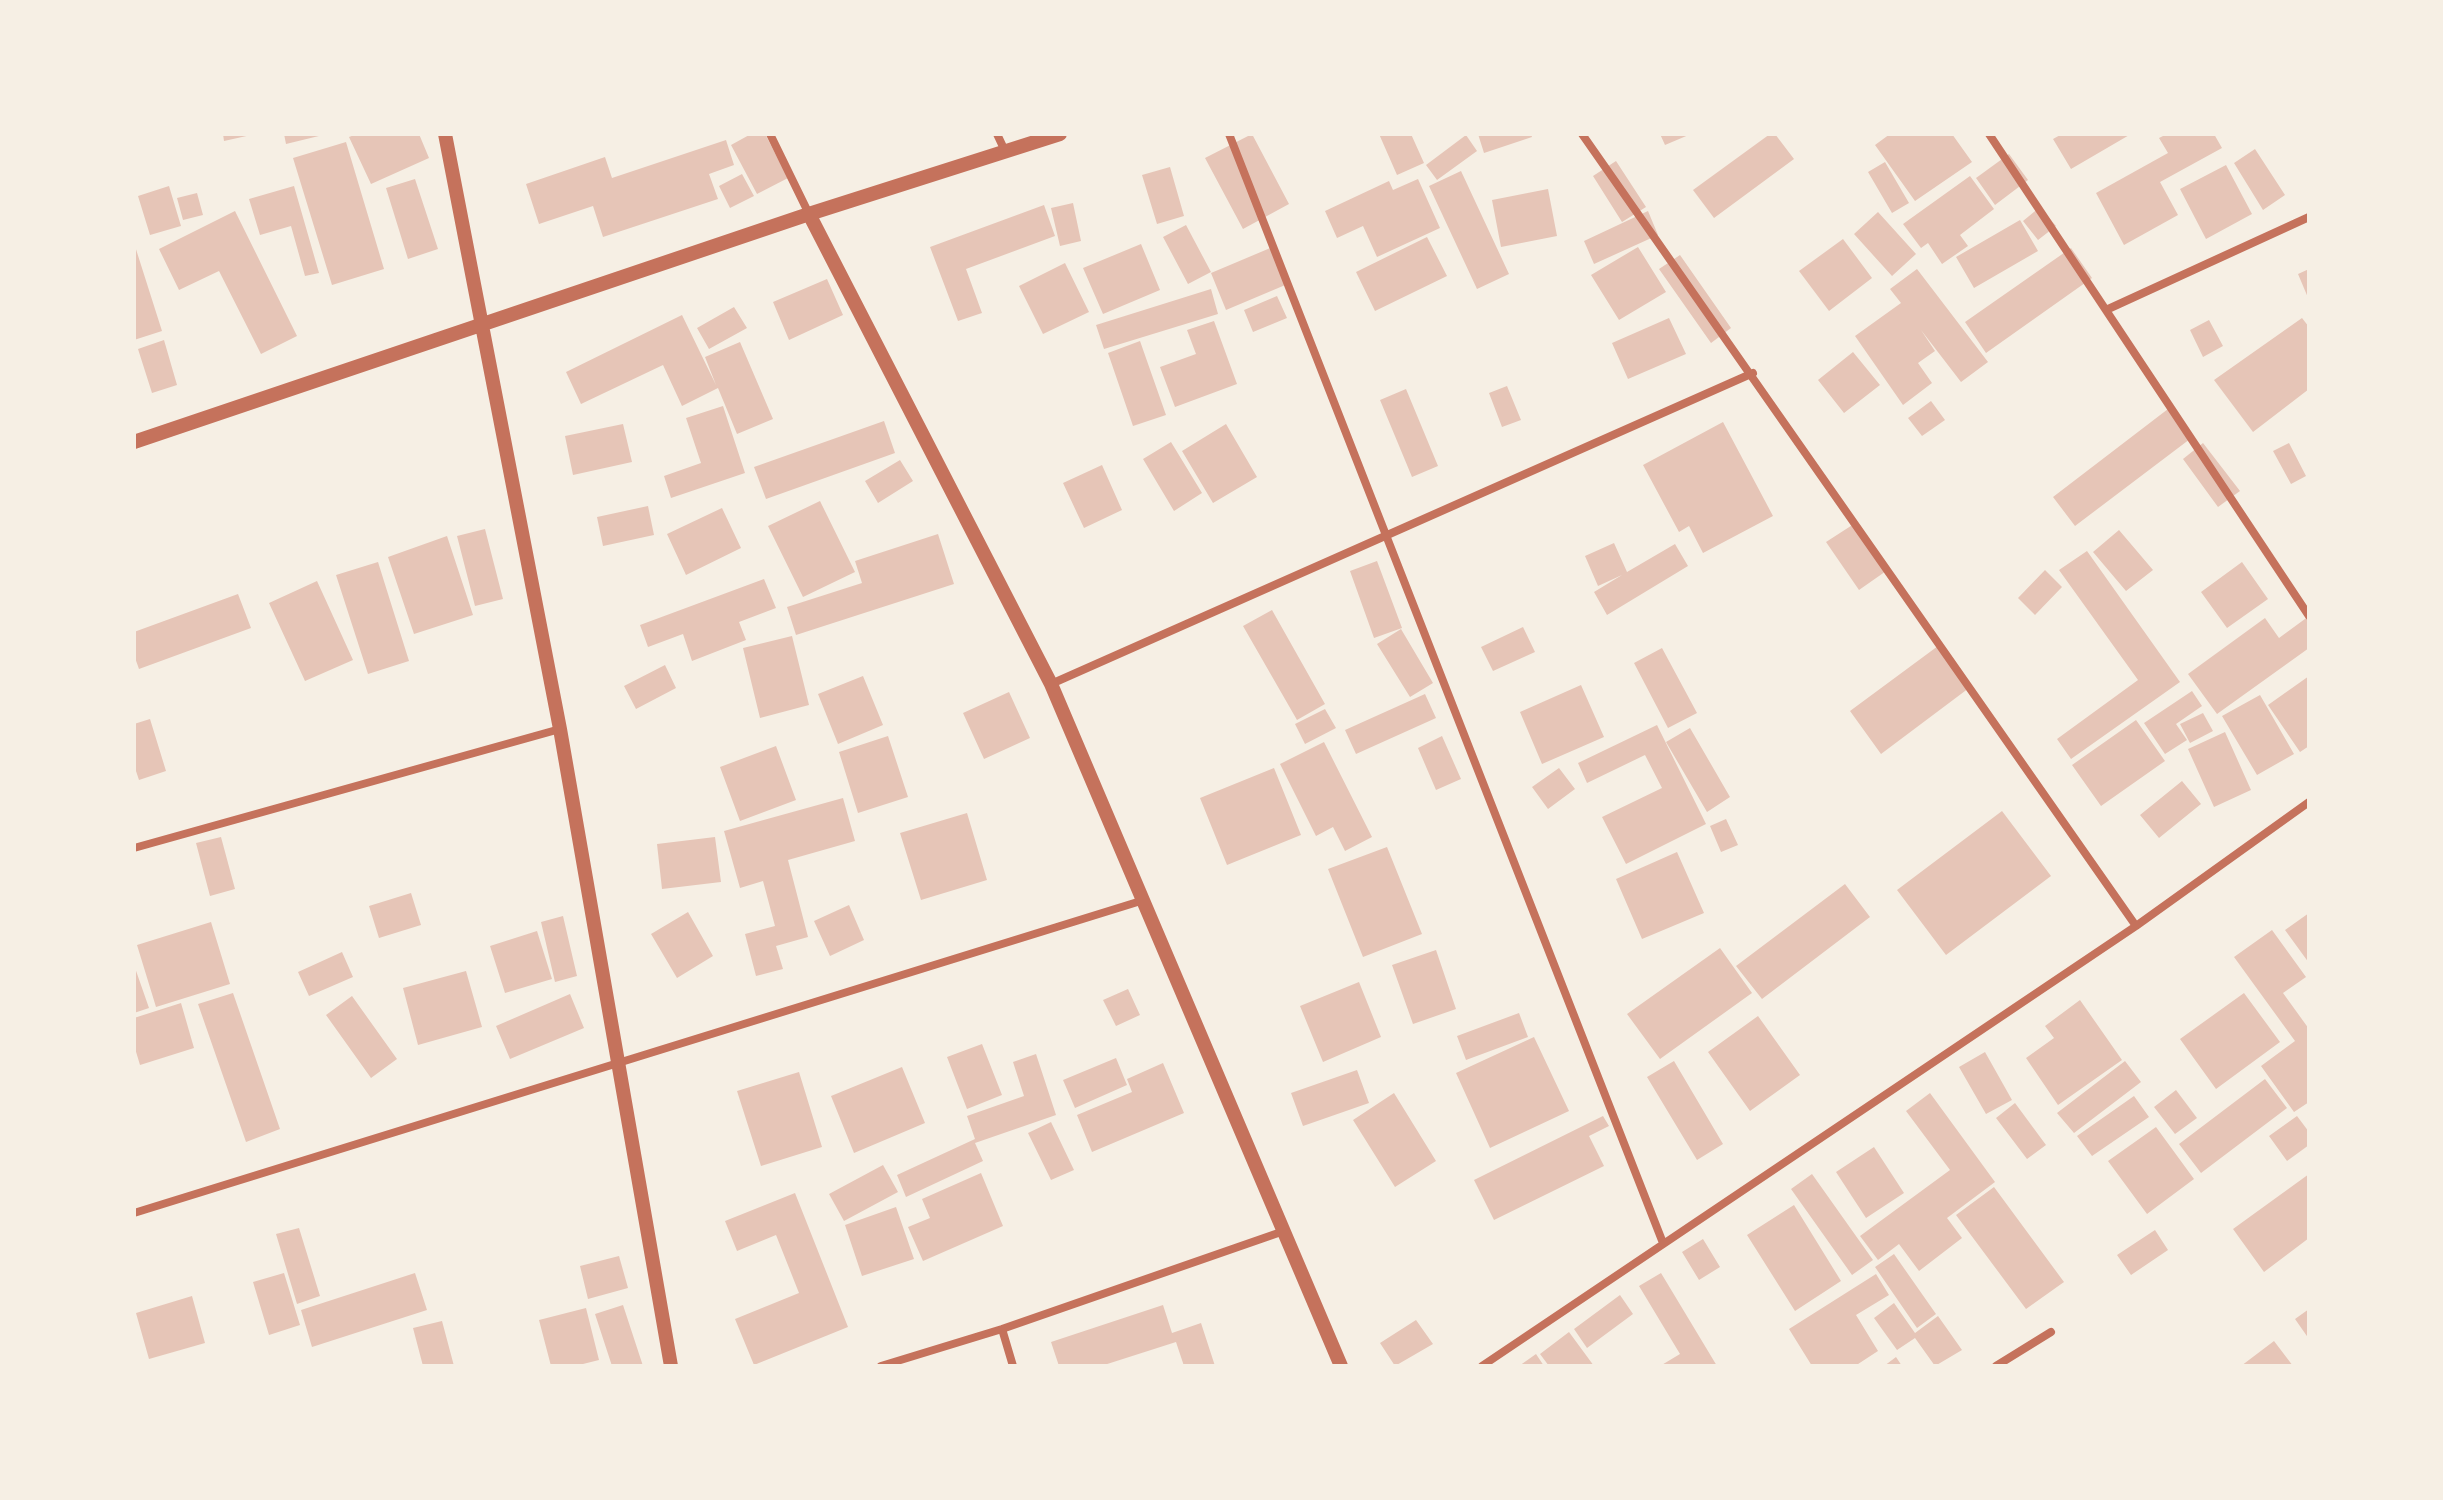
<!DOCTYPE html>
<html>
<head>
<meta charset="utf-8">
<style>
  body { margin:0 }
  #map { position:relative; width:2443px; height:1500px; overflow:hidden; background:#f6efe4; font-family:Jost,sans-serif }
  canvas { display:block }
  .frame { position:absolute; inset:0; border:136px solid #f6efe4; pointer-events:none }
</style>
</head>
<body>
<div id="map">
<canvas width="2443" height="1500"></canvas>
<div class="frame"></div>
</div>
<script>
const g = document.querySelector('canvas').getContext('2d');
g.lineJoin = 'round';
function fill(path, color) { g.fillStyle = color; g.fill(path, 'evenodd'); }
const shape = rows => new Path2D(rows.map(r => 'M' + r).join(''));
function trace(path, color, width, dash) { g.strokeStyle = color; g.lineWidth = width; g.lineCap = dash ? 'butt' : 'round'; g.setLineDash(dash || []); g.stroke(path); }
fill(shape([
  [223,134,251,134,251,135,224,141],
  [284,134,322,134,323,135,286,144],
  [357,134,419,134,429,158,371,184,349,137],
  [751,134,765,134,788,178,757,194,731,145],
  [1252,134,1289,204,1243,229,1205,158],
  [1379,134,1411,134,1424,163,1397,175],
  [1478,134,1531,134,1532,137,1484,153],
  [1660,134,1691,134,1665,145],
  [1770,134,1775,134,1794,159,1714,218,1693,190],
  [1890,134,1952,134,1972,162,1915,201,1875,145],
  [2062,134,2131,134,2071,169,2053,139],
  [2167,134,2214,134,2222,148,2160,182,2178,215,2124,245,2096,193,2168,153,2159,138],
  [1466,135,1477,151,1437,180,1426,165],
  [726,140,734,165,709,174,718,199,603,237,593,206,539,224,526,184,605,157,612,178],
  [346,142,384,269,332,285,293,158],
  [2255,149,2285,195,2263,210,2234,163],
  [2009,154,2028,180,1995,205,1976,178],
  [1616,161,1646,207,1622,222,1593,176],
  [1885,162,1909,203,1892,213,1868,172],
  [2226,165,2252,214,2206,239,2180,189],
  [1170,167,1184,216,1157,224,1142,175],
  [1461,171,1509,274,1477,289,1429,186],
  [742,174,754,196,730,208,719,186],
  [1970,176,1994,209,1960,235,1968,246,1942,264,1928,243,1921,248,1903,224],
  [415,179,438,249,408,259,386,188],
  [1418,179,1440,228,1377,257,1363,226,1337,238,1325,211,1389,181,1393,190],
  [169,186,181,226,150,235,138,196],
  [294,186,319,273,305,276,291,226,260,235,249,199],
  [1548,189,1557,236,1501,247,1492,200],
  [197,193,203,215,183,220,177,198],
  [1073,203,1081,241,1060,246,1051,208],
  [1044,205,1055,236,966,269,982,313,958,321,930,247],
  [2040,207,2056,226,2038,240,2023,221],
  [235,211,297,336,261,354,219,271,179,290,159,249],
  [1648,211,1658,235,1594,264,1584,241],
  [1878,212,1916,254,1892,276,1854,234],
  [2020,220,2038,251,1974,288,1956,257],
  [1186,225,1211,272,1188,284,1163,237],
  [1427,237,1447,276,1375,311,1356,272],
  [1843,239,1872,278,1829,311,1799,271],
  [134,243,162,331,134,340],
  [1141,244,1160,290,1103,314,1083,268],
  [1275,246,1290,283,1226,310,1211,273],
  [1638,247,1666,292,1619,320,1591,275],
  [2071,248,2092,278,1986,353,1965,322],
  [1680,255,1731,328,1711,343,1659,269],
  [1065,263,1089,312,1043,334,1019,286],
  [1917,269,1988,362,1961,382,1921,330,1935,351,1918,363,1932,383,1903,405,1855,336,1901,303,1890,289],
  [2309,269,2309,300,2298,274],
  [827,279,843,315,789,340,773,302],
  [1211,289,1218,314,1104,349,1096,325],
  [1277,296,1287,318,1253,332,1244,310],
  [734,307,747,328,709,349,697,328],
  [682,315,716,385,705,357,740,342,773,419,737,434,718,388,682,406,663,365,581,404,566,372],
  [1669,318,1686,354,1628,379,1612,343],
  [2302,318,2309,327,2309,389,2253,432,2214,380],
  [2209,320,2223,346,2203,357,2190,330],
  [1214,321,1237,384,1175,407,1160,367,1196,354,1187,330],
  [164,340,177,385,152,393,138,349],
  [1140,341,1166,415,1133,426,1108,353],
  [1853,352,1880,385,1844,413,1818,380],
  [1507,386,1521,420,1502,427,1489,393],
  [1406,389,1438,466,1412,477,1380,400],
  [1931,401,1945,420,1922,436,1908,418],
  [723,406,745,473,671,498,664,476,701,463,686,418],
  [2168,409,2190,439,2075,526,2053,497],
  [884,421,895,453,766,499,754,467],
  [1723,422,1773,516,1703,553,1689,526,1679,532,1643,465],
  [623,424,632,462,573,475,565,436],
  [1226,424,1257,477,1213,503,1182,451],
  [1171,442,1202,493,1174,511,1143,459],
  [2203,443,2240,491,2218,507,2183,459],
  [2289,443,2306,476,2291,484,2273,451],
  [900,460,913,481,878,503,865,481],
  [1102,465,1122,510,1084,528,1063,483],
  [820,501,855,572,803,597,768,526],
  [648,506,654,535,603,546,597,517],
  [722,508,741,548,686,575,667,534],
  [1857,522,1889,569,1859,590,1826,542],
  [485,529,503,599,475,606,457,536],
  [2119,530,2153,570,2126,591,2093,552],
  [938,534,954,584,796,635,787,607,862,583,855,561],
  [447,536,473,615,414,634,388,557],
  [1614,543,1627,572,1675,544,1688,566,1607,615,1594,592,1622,575,1598,586,1585,556],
  [2087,551,2180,682,2071,759,2057,739,2138,680,2059,570],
  [1377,561,1402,628,1374,638,1350,571],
  [378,562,409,661,368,674,336,575],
  [2242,562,2268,599,2227,628,2201,592],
  [2045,570,2062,587,2035,615,2018,598],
  [764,579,776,608,739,622,746,640,692,661,683,634,648,647,640,625],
  [317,581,353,660,305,681,269,603],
  [238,594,251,628,139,669,134,655,134,632],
  [1272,610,1325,704,1297,720,1243,626],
  [2309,616,2309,648,2217,714,2188,674,2265,618,2279,638],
  [1523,627,1535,652,1493,671,1481,647],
  [1401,629,1433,683,1410,697,1377,644],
  [792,636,809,705,760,718,743,648],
  [1938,646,1969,688,1881,754,1850,711],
  [1662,648,1697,713,1668,728,1634,663],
  [665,665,676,688,636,709,624,686],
  [863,676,883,725,838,744,818,694],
  [2309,676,2309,746,2300,752,2268,705],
  [1581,685,1604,737,1542,764,1520,712],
  [2192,691,2202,706,2176,724,2187,740,2165,754,2144,723],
  [1009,692,1030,738,984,759,963,713],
  [1425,694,1436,718,1356,754,1345,730],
  [2260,695,2294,754,2257,775,2222,716],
  [1325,709,1336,728,1305,744,1295,724],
  [2203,713,2213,731,2190,743,2180,724],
  [150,719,166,771,139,780,134,765,134,724],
  [2136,720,2165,761,2101,806,2072,765],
  [1657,725,1706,824,1626,864,1602,817,1662,788,1645,755,1587,783,1578,763],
  [1690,728,1730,797,1707,812,1666,742],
  [2225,732,2251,790,2214,807,2188,749],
  [888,736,908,797,858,813,839,752],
  [1442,736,1461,779,1436,790,1418,748],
  [1324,742,1372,837,1345,851,1333,827,1316,836,1280,764],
  [776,746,796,800,740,821,720,767],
  [1274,768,1301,835,1227,865,1200,798],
  [1559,768,1575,789,1548,809,1532,787],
  [2182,781,2201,804,2159,838,2140,815],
  [843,798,855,841,788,860,808,937,776,946,783,969,756,976,745,934,775,926,763,881,740,888,724,831],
  [2002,811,2051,876,1946,955,1897,890],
  [967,813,987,880,921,900,900,833],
  [1726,819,1738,845,1721,852,1710,826],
  [221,837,235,889,210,896,196,843],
  [715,837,721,882,662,889,657,844],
  [1387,847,1422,934,1363,957,1328,869],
  [1677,852,1704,913,1642,939,1616,879],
  [1845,884,1870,917,1762,999,1736,966],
  [411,893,421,925,379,938,369,906],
  [849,905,864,940,830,956,814,921],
  [688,912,713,956,677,978,651,934],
  [2309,913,2309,963,2285,930],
  [563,916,577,976,555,982,541,922],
  [211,922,230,984,156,1007,137,945],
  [2272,930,2306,977,2283,993,2309,1029,2309,1102,2294,1112,2261,1066,2295,1041,2234,957],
  [537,931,552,979,505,993,490,946],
  [1720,948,1752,993,1660,1059,1627,1014],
  [1436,950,1456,1009,1413,1024,1392,965],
  [342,952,353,977,309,996,298,972],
  [134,965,149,1008,134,1013],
  [466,971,482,1027,418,1045,403,988],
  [1359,982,1381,1037,1323,1062,1300,1006],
  [1128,989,1140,1015,1116,1026,1103,1000],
  [233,993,280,1129,246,1142,198,1004],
  [2244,993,2280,1042,2216,1089,2180,1039],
  [570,994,584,1028,510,1059,496,1026],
  [352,996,397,1059,371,1078,326,1015],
  [2080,1000,2122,1060,2058,1105,2026,1058,2054,1038,2045,1026],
  [181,1003,194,1048,140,1065,134,1045,134,1018],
  [1519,1013,1528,1037,1466,1060,1457,1036],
  [1758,1016,1800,1075,1750,1111,1708,1052],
  [1534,1037,1569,1111,1490,1148,1456,1073],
  [982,1044,1002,1095,967,1109,947,1057],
  [1985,1052,2012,1100,1986,1114,1959,1067],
  [1036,1054,1056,1115,975,1143,983,1161,906,1197,897,1175,975,1139,967,1116,1024,1096,1013,1062],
  [1116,1058,1127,1085,1075,1108,1063,1080],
  [1674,1061,1723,1144,1697,1160,1647,1077],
  [2125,1061,2141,1082,2074,1133,2057,1113],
  [1163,1063,1184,1113,1092,1152,1077,1115,1132,1092,1127,1079],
  [902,1067,925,1123,854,1153,831,1096],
  [1357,1070,1369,1103,1303,1126,1291,1093],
  [799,1072,822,1147,761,1166,737,1091],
  [2265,1079,2287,1108,2201,1173,2179,1144],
  [2176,1090,2197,1118,2175,1134,2154,1107],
  [1394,1093,1436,1161,1395,1187,1353,1120],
  [1930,1093,1995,1182,1947,1218,1962,1238,1919,1271,1899,1244,1878,1260,1860,1236,1950,1170,1906,1111],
  [2134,1096,2149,1117,2092,1156,2077,1136],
  [2015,1103,2046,1145,2027,1159,1996,1118],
  [1603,1116,1609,1126,1589,1136,1604,1166,1494,1220,1474,1180],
  [2297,1116,2309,1132,2309,1145,2287,1161,2269,1136],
  [1051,1122,1074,1170,1051,1180,1028,1133],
  [2156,1127,2194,1179,2147,1214,2108,1161],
  [1874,1147,1904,1193,1866,1218,1836,1172],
  [883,1165,898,1192,844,1221,829,1194],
  [981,1173,1003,1226,923,1261,908,1227,930,1218,922,1199],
  [1812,1174,1873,1260,1852,1275,1791,1189],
  [2309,1174,2309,1238,2264,1272,2233,1229],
  [1994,1187,2064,1282,2026,1309,1956,1215],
  [795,1193,848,1327,754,1365,735,1319,799,1293,776,1235,737,1251,725,1221],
  [1794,1205,1841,1281,1795,1311,1747,1235],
  [896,1207,914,1259,862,1276,845,1225],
  [299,1228,320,1296,297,1304,276,1234],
  [2155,1230,2168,1250,2131,1275,2117,1255],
  [1703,1239,1720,1267,1699,1280,1682,1252],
  [1894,1254,1936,1314,1917,1328,1875,1267],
  [619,1256,628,1288,588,1299,580,1266],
  [284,1273,300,1325,269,1335,253,1282],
  [415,1273,427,1310,312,1347,301,1310],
  [1661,1273,1717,1366,1660,1366,1680,1354,1639,1286],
  [1876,1274,1889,1295,1856,1315,1878,1351,1855,1366,1812,1366,1789,1329],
  [1620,1295,1633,1314,1587,1348,1574,1329],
  [192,1296,205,1343,149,1359,136,1313],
  [1894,1303,1915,1333,1938,1316,1962,1350,1935,1366,1915,1338,1897,1350,1874,1318],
  [623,1305,643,1366,612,1366,595,1314],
  [1163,1305,1172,1333,1201,1323,1215,1366,1184,1366,1176,1342,1101,1366,1059,1366,1051,1342],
  [586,1308,599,1360,575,1366,551,1366,539,1320],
  [2309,1309,2309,1339,2295,1319],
  [1416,1320,1433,1344,1395,1366,1380,1343],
  [442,1321,454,1366,423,1366,413,1328],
  [1569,1332,1594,1366,1549,1366,1540,1354],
  [2274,1341,2293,1366,2241,1366],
  [1536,1354,1544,1366,1519,1366],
  [1896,1357,1902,1366,1884,1366]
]), '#e6c5b7');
trace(shape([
  [770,134,809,214],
  [997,134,1005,151],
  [1229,134,1663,1243],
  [1582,134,2136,926],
  [1989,134,2309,616],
  [2106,310,2309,217],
  [1051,684,1753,373],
  [134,848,560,729],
  [134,1213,1144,900],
  [1002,1329,1013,1366],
  [881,1366,1002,1329,1284,1231],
  [1482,1366,2136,926,2309,802],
  [1996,1366,2051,1332]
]), '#c5725c', 8);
trace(shape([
  [445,134,560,729,671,1366],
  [809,214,1051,684,1341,1366],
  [134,442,809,214,1060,134]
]), '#c5725c', 14);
</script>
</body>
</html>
